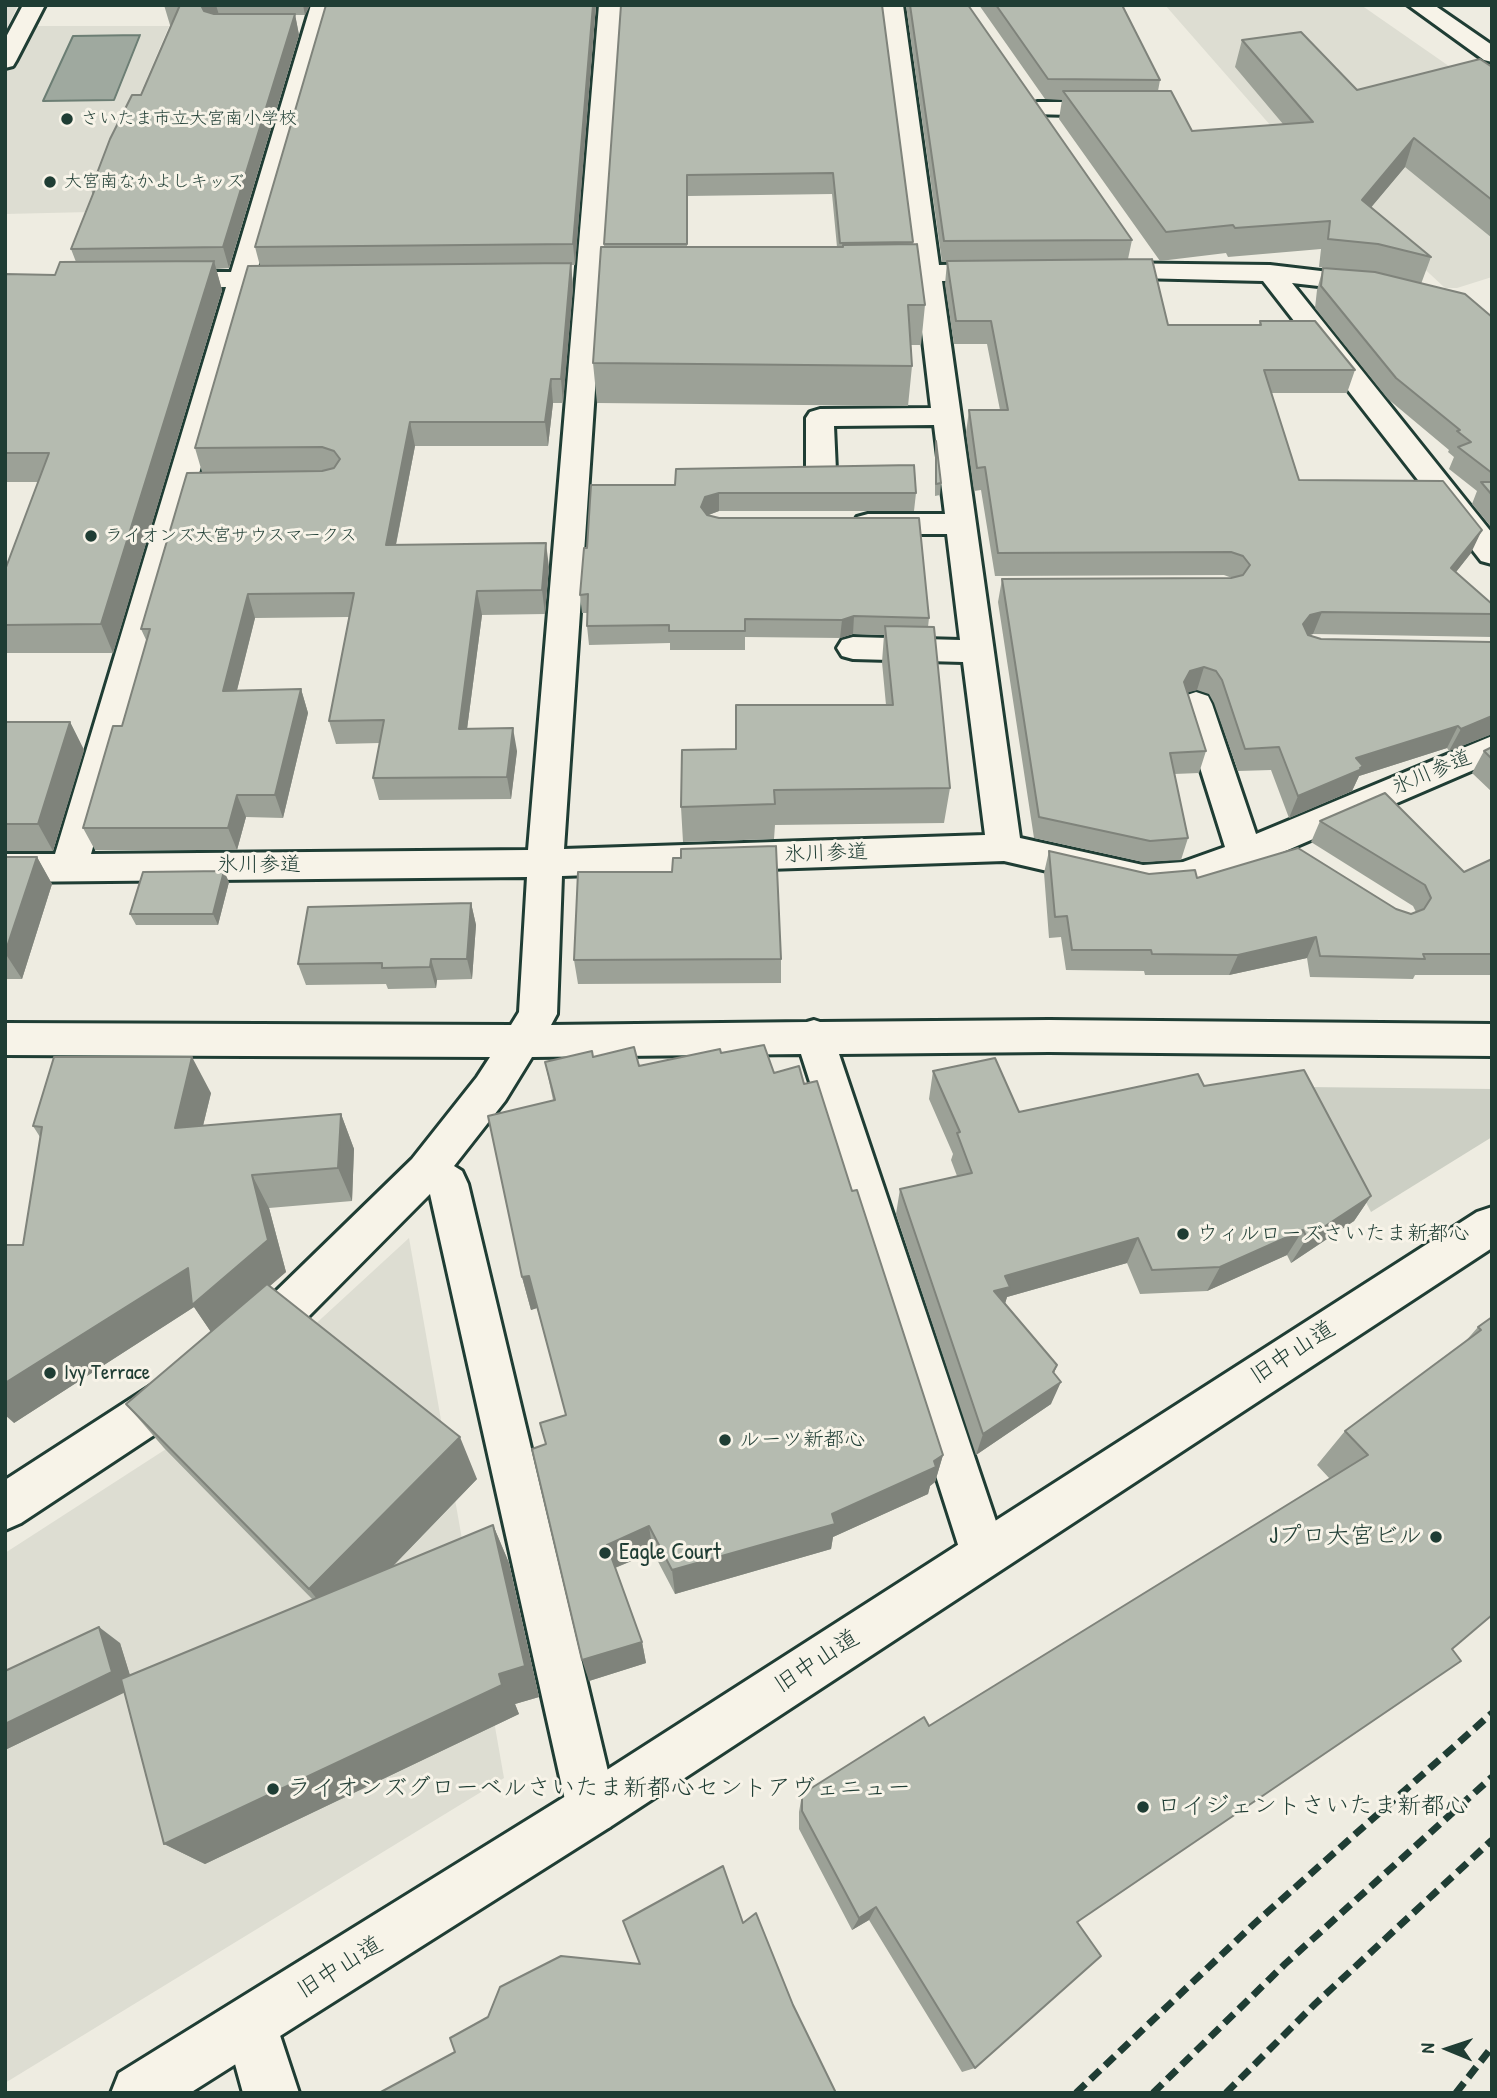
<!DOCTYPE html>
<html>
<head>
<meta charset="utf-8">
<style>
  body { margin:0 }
  #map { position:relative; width:1497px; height:2098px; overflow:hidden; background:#eeece1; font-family:"Patrick Hand",sans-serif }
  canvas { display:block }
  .frame { position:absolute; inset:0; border:7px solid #1f3d34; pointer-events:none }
  .north { position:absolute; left:1413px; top:2014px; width:70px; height:70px; -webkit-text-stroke:5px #f7f3e8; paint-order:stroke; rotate:272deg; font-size:19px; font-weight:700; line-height:28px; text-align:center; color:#1f3d34 }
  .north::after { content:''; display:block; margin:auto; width:24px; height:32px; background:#1f3d34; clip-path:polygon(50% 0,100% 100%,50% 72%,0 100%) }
</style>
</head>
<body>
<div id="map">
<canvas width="1497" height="2098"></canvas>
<div class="frame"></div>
<div class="north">N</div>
</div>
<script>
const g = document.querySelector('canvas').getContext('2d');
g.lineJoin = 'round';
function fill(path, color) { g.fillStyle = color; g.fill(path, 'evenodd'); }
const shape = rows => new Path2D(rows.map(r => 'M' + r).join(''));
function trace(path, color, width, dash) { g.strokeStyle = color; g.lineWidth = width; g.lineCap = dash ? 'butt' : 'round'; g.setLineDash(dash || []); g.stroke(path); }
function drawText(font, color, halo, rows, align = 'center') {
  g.font = font + ' "Patrick Hand","Klee One",sans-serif'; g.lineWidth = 6; g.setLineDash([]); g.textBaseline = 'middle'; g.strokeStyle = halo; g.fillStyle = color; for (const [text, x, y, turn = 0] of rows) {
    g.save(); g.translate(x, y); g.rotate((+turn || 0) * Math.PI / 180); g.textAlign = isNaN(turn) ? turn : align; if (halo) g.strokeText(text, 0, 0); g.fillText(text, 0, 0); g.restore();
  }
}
fill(shape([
  [5,5,18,5,8,26,169,26,90,212,5,214],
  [1165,5,1361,5,1492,96,1492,277,1457,288,1445,288,1271,126],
  [409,1238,504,1778,5,2083,5,1553,211,1420]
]), '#ddddd2');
fill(shape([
  [1305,1087,1492,1089,1492,1137,1371,1212]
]), '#cccfc4');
const water = shape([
  [140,35,114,100,43,101,73,36,140,35]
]);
fill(water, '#9fa99f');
trace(water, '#6c7e74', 2);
const minor = shape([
  [23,5,45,5,16,61,13,66,5,68,5,39,23,5],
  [311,5,333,5,257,271,297,271,306,273,310,279,306,285,297,287,252,287,91,854,528,850,599,5,621,5,564,849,985,835,963,662,853,659,842,656,837,648,842,640,853,637,960,640,947,534,868,534,857,531,853,524,857,517,868,514,945,514,934,425,834,426,836,471,831,477,821,480,811,477,806,471,806,418,810,412,820,409,931,408,916,281,868,282,859,280,855,274,859,268,868,266,914,265,881,5,903,5,939,265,997,264,1006,266,1010,272,1006,278,997,280,942,281,1020,838,1143,865,1183,862,1225,847,1180,704,1184,696,1196,692,1208,696,1212,704,1256,834,1492,736,1492,762,1218,880,1183,890,1143,893,1004,861,562,876,557,1014,551,1025,807,1022,814,1020,820,1022,1049,1020,1492,1024,1492,1056,1049,1052,839,1054,1007,1554,1000,1570,984,1577,968,1570,961,1554,801,1054,532,1057,505,1101,454,1166,462,1171,468,1184,617,1809,610,1827,592,1834,574,1827,567,1809,430,1194,298,1327,267,1352,252,1358,237,1352,230,1338,237,1324,268,1299,412,1159,477,1077,490,1057,5,1055,5,1023,511,1025,519,1012,527,877,5,882,5,854,55,854,226,287,168,288,159,286,155,280,159,274,168,272,231,272,311,5],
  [1408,5,1434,5,1492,45,1492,62,1484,60,1408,5],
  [1038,102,1113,102,1121,104,1125,109,1121,114,1113,116,1030,114,1026,109,1030,104,1038,102],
  [1103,263,1270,265,1380,278,1384,284,1380,290,1371,292,1292,283,1492,533,1492,564,1481,561,1263,281,1094,277,1090,271,1094,265,1103,263],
  [182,1370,198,1376,204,1391,198,1406,21,1523,5,1530,5,1480,166,1376,182,1370],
  [251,1997,270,2005,299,2093,243,2093,224,2024,232,2005,251,1997]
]);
const major = shape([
  [1492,1207,1492,1248,610,1827,190,2093,111,2093,119,2073,574,1791,1477,1212,1492,1207]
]);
trace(minor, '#1f3d34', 6);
trace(major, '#1f3d34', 6);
fill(minor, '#f7f3e8');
fill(major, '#f7f3e8');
trace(shape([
  [1076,2093,1254,1924,1492,1713],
  [1153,2093,1285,1964,1492,1777],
  [1226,2093,1315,2004,1492,1840],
  [1456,2093,1492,2047]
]), '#1f3d34', 7, [13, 7]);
fill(shape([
  [164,5,310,5,305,15,295,15,299,35,229,268,216,269,222,290,113,653,5,653,5,570,38,482,5,482,5,274,55,275,76,262,71,249,93,196,91,189,141,95,172,25,170,25],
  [326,5,596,5,575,265,571,265,573,287,563,403,553,403,548,446,415,446,396,545,549,567,545,614,482,615,467,729,517,751,511,799,379,800,373,778,380,743,336,744,329,721,349,617,255,618,237,690,301,689,308,713,283,818,246,817,237,850,95,850,83,828,122,726,147,642,141,629,202,472,195,448,260,266,255,247],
  [882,5,913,244,925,305,921,345,911,345,912,366,908,406,597,403,593,363,604,244],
  [832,194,837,247,687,247,688,196],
  [906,5,968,5,1132,240,1128,259,1168,325,1259,325,1260,321,1355,370,1347,393,1271,393,1299,480,1471,553,1456,572,1492,604,1492,637,1313,634,1310,635,1492,734,1449,751,1447,748,1359,776,1352,791,1289,818,1271,770,1238,771,1214,703,1209,694,1197,690,1187,692,1206,751,1199,773,1174,774,1188,838,1181,860,1143,862,1034,838,998,602,1002,579,1232,578,1224,575,995,576,981,490,974,491,966,433,969,410,1000,410,987,344,954,344,945,284,947,262,942,262],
  [979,5,1122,5,1160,80,1158,91,1192,131,1283,124,1235,67,1242,40,1357,90,1492,67,1492,238,1405,167,1371,207,1431,257,1421,284,1492,317,1492,528,1472,504,1477,491,1449,469,1454,457,1448,452,1449,450,1388,399,1315,308,1317,290,1323,268,1335,269,1319,267,1321,249,1228,257,1226,253,1160,261,1059,119,1062,100,1045,99],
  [936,441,941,483,940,495,935,496,935,453],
  [675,485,916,493,914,511,719,511,708,515,929,618,928,627,950,788,944,823,775,825,774,839,683,842,681,807,736,749,886,705,882,662,884,635,853,634,840,638,745,637,745,650,670,650,670,643,589,645,587,626,588,613,582,613,580,595,587,548],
  [5,722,70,722,84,750,53,851,5,851],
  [1492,747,1492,792,1472,773,1484,751],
  [1320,821,1464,872,1492,859,1492,975,1415,975,1413,979,1310,977,1307,958,1229,975,1145,975,1144,971,1066,970,1061,937,1049,938,1044,873,1049,851,1149,874,1197,878,1396,909,1411,914,1416,912,1413,906,1311,842],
  [5,857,37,857,52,884,22,979,5,979],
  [672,872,781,959,781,983,578,984,574,960],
  [229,882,218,925,136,925,130,914],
  [471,903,476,925,472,979,437,980,436,988,388,989,386,984,306,985,298,964],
  [721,1053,804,1084,852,1191,943,1455,935,1482,930,1486,928,1494,833,1537,831,1549,675,1594,653,1552,615,1568,642,1642,646,1663,589,1681,546,1444,566,1415,537,1308,531,1310,522,1277,553,1100,545,1062,593,1057,639,1066],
  [933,1071,1019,1112,1204,1086,1371,1196,1354,1221,1291,1263,1287,1255,1207,1291,1140,1294,1127,1263,1007,1297,1005,1303,1057,1365,1054,1373,1051,1404,976,1455,896,1214,900,1189,957,1176,951,1160,953,1154,929,1099],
  [211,1093,203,1126,341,1114,354,1149,352,1201,269,1208,286,1272,270,1286,477,1479,393,1566,493,1525,509,1563,539,1697,515,1704,519,1714,205,1864,164,1844,124,1692,5,1750,5,1671,120,1643,130,1676,313,1600,164,1448,126,1404,211,1332,194,1307,14,1423,40,1137,33,1126],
  [1492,1317,1077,1922,975,2068,962,2072,869,1920,852,1930,799,1829,799,1812,802,1794,929,1726,1330,1479,1317,1465,1345,1431,1464,1343,1478,1327]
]), '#9ca197');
fill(shape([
  [201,5,216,5,219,15,206,24],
  [303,5,310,5,305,15],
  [593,5,596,5,575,265,573,244],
  [295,14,299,35,229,268,223,247],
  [1414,138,1405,167,1353,229,1362,200],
  [214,261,222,290,113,653,101,624],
  [571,263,573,287,563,403,561,379],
  [551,379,553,403,548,446,545,422],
  [410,422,415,446,391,569,386,545],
  [719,493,719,511,706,516,701,507,705,497],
  [1482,530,1471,553,1441,591,1451,568],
  [546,543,549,567,545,614,542,590],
  [477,591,482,615,464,752,459,729],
  [248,594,255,618,231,714,223,691],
  [1322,612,1313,634,1301,637,1303,624,1310,615],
  [854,616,853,634,840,638,842,620],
  [1204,667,1197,690,1183,694,1184,682,1190,671],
  [301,689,308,713,283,818,275,795],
  [1492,716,1492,734,1449,751,1461,729],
  [70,722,84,750,53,851,38,824],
  [1458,726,1447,748,1359,776,1352,791,1289,818,1298,796,1356,758],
  [513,728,517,751,511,799,507,777],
  [237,795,246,817,237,850,228,828],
  [37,857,52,884,22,979,5,953],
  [224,871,229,882,218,925,213,914],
  [471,903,476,925,472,979,467,959],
  [1316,937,1307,958,1229,975,1238,955],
  [431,959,437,980,436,988,430,967],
  [192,1057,211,1093,194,1162,175,1128],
  [341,1114,354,1149,352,1201,338,1168],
  [252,1175,269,1208,286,1272,213,1335,194,1307,14,1423,5,1415,5,1383],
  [1371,1196,1354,1221,1291,1263,1307,1238],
  [1303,1230,1287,1255,1207,1291,1220,1267],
  [1138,1238,1127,1263,1007,1297,1003,1311,994,1291,1005,1276],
  [529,1276,537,1308,531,1310,522,1277],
  [1057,1365,1048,1388,1061,1382,1051,1404,976,1455,983,1434,1053,1372],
  [460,1437,477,1479,337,1624,309,1589],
  [943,1455,935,1482,930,1486,928,1494,833,1537,831,1549,675,1594,672,1570,832,1514,934,1461],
  [493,1525,509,1563,539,1697,515,1704,519,1714,205,1864,164,1844,499,1674],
  [649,1526,653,1552,612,1569,607,1545],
  [99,1627,120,1643,134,1688,5,1750,5,1724],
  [642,1642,646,1663,589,1681,582,1660],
  [876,1907,869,1920,852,1930,859,1918]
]), '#7f837b');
const building = shape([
  [180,5,201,5,204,11,214,14,295,14,223,247,71,249,95,189,91,189,110,139,132,95,141,95,180,5],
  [326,5,593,5,573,244,255,247,326,5],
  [621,5,882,5,913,242,840,243,833,173,687,175,687,244,604,244,621,5],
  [910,5,968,5,1132,240,944,241,910,5],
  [996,5,1122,5,1160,80,1048,79,996,5],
  [1301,32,1357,90,1480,59,1492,67,1492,200,1414,138,1362,200,1431,257,1378,244,1328,239,1330,221,1235,228,1233,225,1166,232,1063,91,1171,91,1192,131,1313,122,1242,40,1301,32],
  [917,244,925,305,908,305,912,366,593,363,601,247,843,247,843,245,917,244],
  [1152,259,1168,325,1261,325,1260,321,1315,321,1355,370,1264,370,1299,480,1443,481,1482,530,1451,568,1492,604,1492,614,1322,612,1310,615,1303,624,1308,635,1321,639,1492,642,1492,716,1461,729,1458,726,1356,758,1363,766,1360,768,1362,769,1298,796,1279,747,1245,749,1222,680,1216,671,1204,667,1190,671,1184,682,1206,751,1170,753,1188,838,1150,841,1039,817,1002,579,1231,578,1243,575,1250,565,1243,556,1231,552,998,553,985,467,977,468,969,410,1008,410,991,321,956,321,947,261,1152,259],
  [214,261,101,624,5,625,5,570,49,453,5,453,5,274,55,275,60,262,214,261],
  [571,263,561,379,551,379,545,422,410,422,386,545,546,543,542,590,477,591,459,729,513,728,507,777,373,778,384,720,329,721,354,593,248,594,223,691,301,689,275,795,237,795,228,828,83,828,113,726,122,726,150,629,141,629,187,473,322,471,334,468,340,459,334,451,322,447,195,448,248,266,571,263],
  [1323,268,1375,272,1465,294,1492,317,1492,473,1458,447,1471,442,1457,431,1460,430,1396,378,1321,286,1323,268],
  [936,441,941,483,936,484,936,441],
  [914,465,916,493,719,493,705,497,701,507,707,515,719,518,919,518,929,618,854,616,842,620,745,619,745,631,669,631,669,625,587,626,588,594,580,595,584,548,587,548,591,485,675,485,676,469,914,465],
  [1481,482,1492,482,1492,495,1481,482],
  [885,626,934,627,950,788,774,790,775,804,681,807,682,750,736,749,736,705,893,705,885,626],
  [5,722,70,722,38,824,5,824,5,722],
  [1492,747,1492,759,1484,751,1492,747],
  [1385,793,1464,872,1492,859,1492,954,1423,954,1425,959,1320,956,1316,937,1238,955,1152,954,1151,950,1072,950,1067,916,1055,917,1049,851,1149,874,1195,870,1197,878,1298,848,1396,909,1411,914,1424,909,1431,898,1425,885,1320,821,1385,793],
  [776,846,781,959,574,960,578,872,672,872,673,858,681,858,681,849,776,846],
  [5,857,37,857,5,953,5,857],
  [224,871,213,914,130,914,143,872,224,871],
  [471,903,467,959,431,959,430,967,382,968,382,963,298,964,308,907,471,903],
  [764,1045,774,1073,799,1066,804,1084,817,1081,852,1191,857,1190,943,1455,934,1461,936,1467,832,1514,835,1524,672,1570,649,1526,607,1545,642,1642,582,1660,532,1449,546,1444,540,1423,566,1415,529,1276,522,1277,488,1116,555,1100,545,1062,592,1051,593,1057,634,1047,639,1066,720,1049,721,1053,764,1045],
  [54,1057,192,1057,175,1128,341,1114,338,1168,252,1175,268,1240,192,1305,188,1268,5,1383,5,1245,23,1245,42,1127,33,1126,54,1057],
  [995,1058,1019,1112,1198,1074,1204,1086,1304,1070,1371,1196,1307,1238,1303,1230,1220,1267,1152,1270,1138,1238,1005,1276,1010,1287,994,1291,1057,1365,1053,1372,1061,1382,983,1434,900,1189,972,1173,957,1133,960,1132,933,1071,995,1058],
  [267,1284,460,1437,309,1589,126,1404,267,1284],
  [1492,1317,1492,1615,1452,1649,1461,1661,1077,1922,1101,1956,975,2068,876,1907,859,1918,802,1811,802,1794,924,1717,929,1726,1368,1455,1345,1431,1481,1330,1478,1327,1492,1317],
  [493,1525,525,1666,499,1674,502,1685,164,1844,121,1679,493,1525],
  [99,1627,112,1672,5,1724,5,1671,99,1627],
  [723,1866,743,1923,756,1913,793,2005,836,2093,379,2093,455,2052,450,2038,488,2017,500,1987,561,1956,640,1964,623,1921,723,1866]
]);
fill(building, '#b5bbb0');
trace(building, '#7f837b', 2);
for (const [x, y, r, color] of [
  [67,119,7,"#1f3d34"],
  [50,182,7,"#1f3d34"],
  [91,536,7,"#1f3d34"],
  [1183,1234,7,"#1f3d34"],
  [50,1373,7,"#1f3d34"],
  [725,1440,7,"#1f3d34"],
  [1436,1537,7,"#1f3d34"],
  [605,1553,7,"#1f3d34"],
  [273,1789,7,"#1f3d34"],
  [1143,1807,7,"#1f3d34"]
]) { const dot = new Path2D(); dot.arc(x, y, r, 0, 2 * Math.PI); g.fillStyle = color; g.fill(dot); trace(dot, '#f7f3e8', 2.5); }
drawText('18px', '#1f3d34', '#f7f3e8', [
  ["さいたま市立大宮南小学校",81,119],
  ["大宮南なかよしキッズ",64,182],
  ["ライオンズ大宮サウスマークス",105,536]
], 'left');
drawText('21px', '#1f3d34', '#f7f3e8', [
  ["氷川参道",1432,773,-23],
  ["氷川参道",826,854,-2],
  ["氷川参道",259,865]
]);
drawText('21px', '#1f3d34', '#f7f3e8', [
  ["ウィルローズさいたま新都心",1197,1234],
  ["Ivy Terrace",64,1373],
  ["ルーツ新都心",739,1440]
], 'left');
drawText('24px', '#1f3d34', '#f7f3e8', [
  ["旧中山道",1293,1353,-33],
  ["旧中山道",817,1662,-33],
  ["旧中山道",340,1968,-32]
]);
drawText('24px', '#1f3d34', '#f7f3e8', [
  ["Jプロ大宮ビル",1422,1537,"right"],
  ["Eagle Court",619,1553],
  ["ライオンズグローベルさいたま新都心セントアヴェニュー",287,1789],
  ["ロイジェントさいたま新都心",1157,1807]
], 'left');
</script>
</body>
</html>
